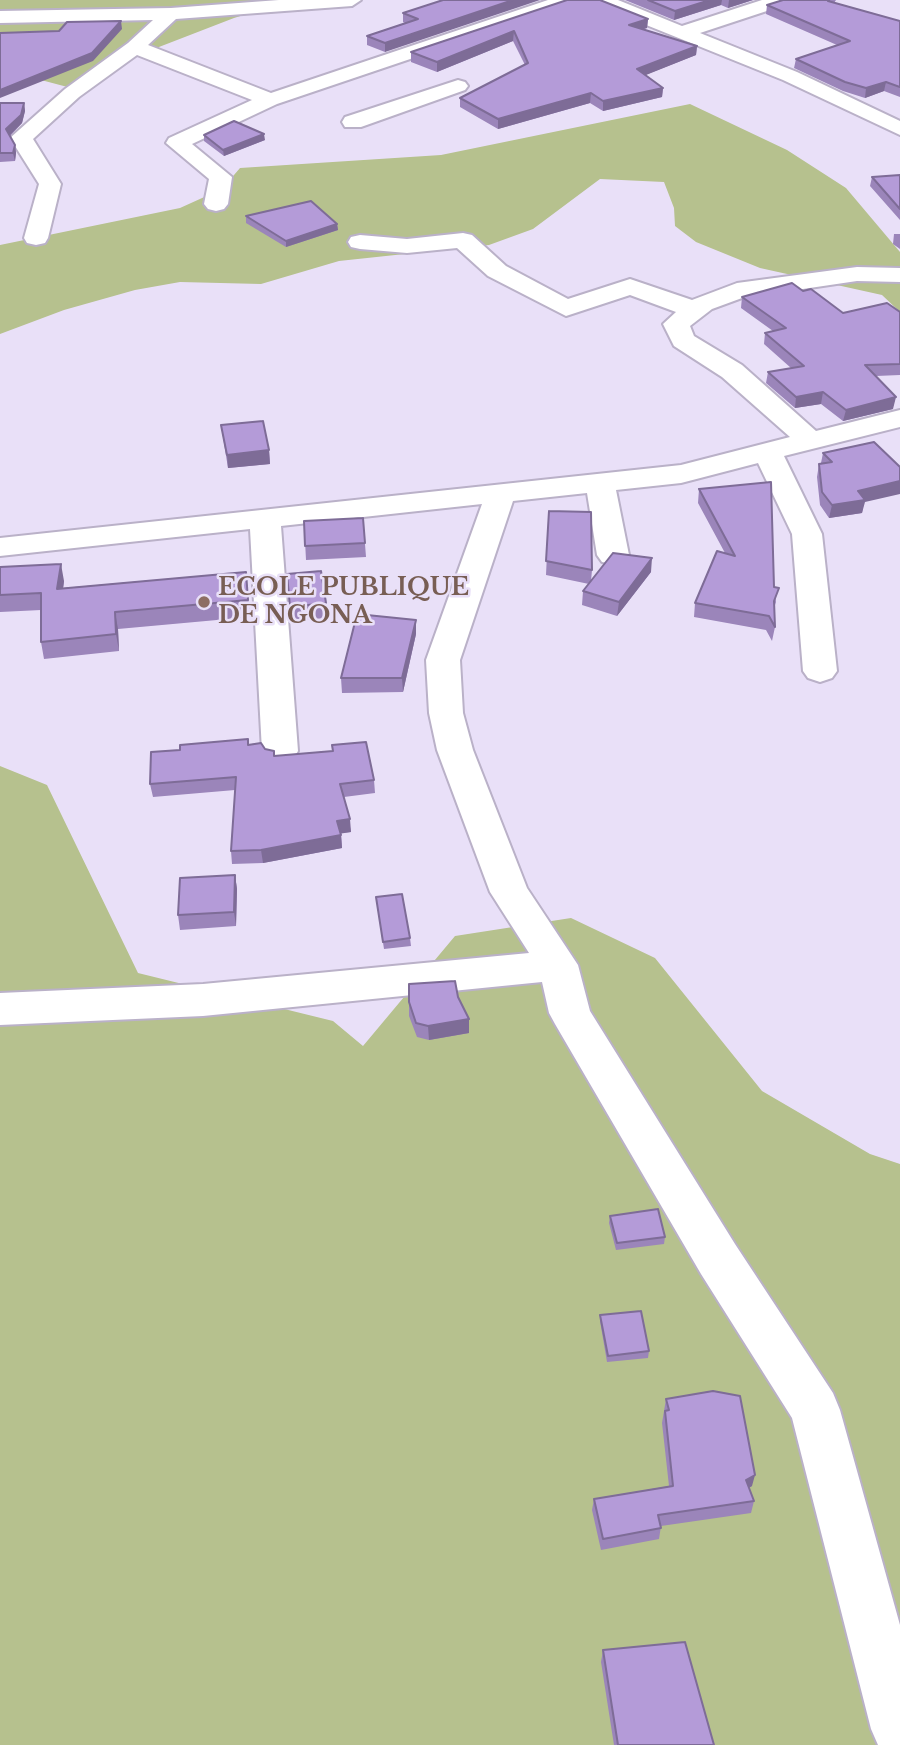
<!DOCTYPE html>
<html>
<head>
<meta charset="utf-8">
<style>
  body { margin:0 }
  canvas { display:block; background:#e9e0f8 }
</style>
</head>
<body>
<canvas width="900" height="1745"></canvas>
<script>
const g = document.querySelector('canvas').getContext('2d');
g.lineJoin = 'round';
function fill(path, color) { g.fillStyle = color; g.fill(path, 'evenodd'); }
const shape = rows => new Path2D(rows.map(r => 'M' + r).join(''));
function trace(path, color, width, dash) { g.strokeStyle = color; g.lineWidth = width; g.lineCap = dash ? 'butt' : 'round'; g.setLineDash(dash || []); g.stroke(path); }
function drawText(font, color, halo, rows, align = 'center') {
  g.font = font + ' "Libre Baskerville",serif'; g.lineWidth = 5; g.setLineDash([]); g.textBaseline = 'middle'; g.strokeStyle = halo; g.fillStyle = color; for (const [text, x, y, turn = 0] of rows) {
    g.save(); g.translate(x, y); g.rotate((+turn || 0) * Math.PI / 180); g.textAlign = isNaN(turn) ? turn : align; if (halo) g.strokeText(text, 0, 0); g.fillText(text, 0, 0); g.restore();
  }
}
fill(shape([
  [0,0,291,0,234,18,115,64,75,89,41,80,0,62],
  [690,104,787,150,846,188,900,252,900,312,882,295,760,268,696,242,675,226,674,208,664,182,600,179,533,229,489,245,339,261,261,284,180,282,135,290,64,310,0,334,0,245,180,208,222,189,240,168,441,155],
  [0,766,47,785,138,973,333,1021,363,1046,455,936,571,918,655,958,762,1091,870,1154,900,1164,900,1745,0,1745]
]), '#b6c18e');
const minor = shape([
  [279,0,361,0,352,6,176,19,148,45,271,93,548,0,575,0,573,4,277,104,192,144,232,177,228,204,224,209,216,211,208,209,204,204,209,179,166,143,169,138,252,100,137,55,79,97,33,139,61,184,48,238,45,243,36,245,27,243,24,238,39,184,10,138,65,89,128,43,153,20,0,23,0,11,171,8,279,0],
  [592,0,618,0,682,26,762,0,790,0,788,4,700,33,797,72,900,121,900,135,783,80,594,4,592,0],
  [458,80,465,82,468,86,465,90,361,127,345,127,342,122,345,117,458,80],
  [463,233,472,235,506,266,568,299,630,279,692,300,737,283,857,267,900,268,900,282,857,281,742,298,712,309,690,326,694,336,742,365,816,431,900,410,900,427,784,456,822,534,837,671,832,678,820,682,808,678,803,671,792,534,758,463,681,483,616,490,629,555,624,562,613,564,602,562,597,555,587,493,513,501,460,660,463,713,473,750,527,888,578,965,590,1011,735,1244,833,1393,840,1410,900,1625,900,1745,878,1745,871,1729,792,1418,701,1274,555,1024,549,1013,542,982,203,1016,0,1025,0,993,203,984,529,953,490,892,437,750,429,713,426,660,482,504,281,526,298,751,293,759,280,763,267,759,262,751,250,529,0,556,0,538,681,465,790,437,722,377,674,346,663,324,676,312,630,295,566,316,488,276,457,248,407,253,360,249,351,247,348,242,351,237,360,235,407,239,463,233]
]);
trace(minor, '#bab1c8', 4);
fill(minor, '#fff');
fill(shape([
  [443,0,385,52,367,45,367,36,405,23,403,22,403,13],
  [567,0,648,19,647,28,643,29,697,46,696,55,645,75,663,88,662,97,603,111,590,103,498,129,460,107,460,98,525,65,513,41,437,72,411,62,411,52],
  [625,0,753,0,728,8,721,5,674,20],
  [783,0,836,0,834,3,900,21,900,97,884,91,865,98,843,91,794,68,796,59,837,45,766,14,767,5],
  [0,103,24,103,25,111,22,123,10,136,15,145,16,153,15,161,0,162],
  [204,135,265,140,224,156,204,141],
  [900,175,900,220,870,186,872,177],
  [246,216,337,224,338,230,286,247,246,223],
  [894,234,900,234,900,249,893,244],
  [803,291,843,313,900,312,900,375,876,376,893,409,843,421,821,404,795,408,766,383,768,372,791,368,764,344,765,333,773,331,741,308,742,297],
  [221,425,269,450,270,464,228,468],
  [874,442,862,513,829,518,820,505,817,477,819,464,821,463,823,453],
  [699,489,774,587,776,602,774,608,775,627,772,641,766,630,694,617,695,603,725,553,698,503],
  [549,511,592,570,591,581,651,572,617,616,582,605,583,591,589,584,546,575],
  [363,518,366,557,306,560,304,521],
  [0,567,64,581,63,588,246,572,250,617,118,629,119,651,44,659,41,642,41,610,0,612],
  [287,574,326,603,327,618,291,621],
  [416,634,403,692,342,693,341,678],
  [248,745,265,749,274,756,374,780,375,793,344,797,351,832,341,833,342,848,263,863,232,864,231,851,235,790,153,797,150,784],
  [235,875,237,889,236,926,180,930,178,915],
  [376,897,410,938,411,946,384,949],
  [458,997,469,1033,429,1040,417,1037,409,1016,409,1002],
  [610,1216,665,1237,664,1244,616,1250,609,1223],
  [600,1315,649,1351,648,1358,607,1362,600,1321],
  [666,1399,752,1486,749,1488,754,1501,751,1513,661,1526,659,1539,601,1550,592,1510,594,1499,669,1486,662,1423],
  [603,1650,714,1745,614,1745,601,1662]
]), '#9b85ba');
fill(shape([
  [513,0,540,0,385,52,385,43],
  [710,0,722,0,721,5,674,20,675,11],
  [729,0,753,0,728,8],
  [648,19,647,28,628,34,629,25],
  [121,21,122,29,93,61,0,98,0,90],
  [514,31,513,41,437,72,437,62],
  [697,46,696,55,636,79,637,69],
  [886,82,884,91,865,98,866,88],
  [663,88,662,97,603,111,603,101],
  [591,93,590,103,498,129,498,119],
  [24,103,25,111,22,123,7,138,6,129],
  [264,134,265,140,224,156,223,150],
  [15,145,16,153,15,161,13,153],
  [337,224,338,230,286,247,286,241],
  [823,392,821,404,795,408,796,397],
  [896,397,893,409,843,421,846,410],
  [269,450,270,464,228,468,227,455],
  [900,481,900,494,865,502,862,513,829,518,832,505,858,491],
  [652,558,651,572,617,616,619,602],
  [61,564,64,581,61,606,57,589],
  [115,612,118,629,119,651,116,634],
  [416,620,416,634,403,692,402,678],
  [350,819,351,832,338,834,337,821],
  [341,835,342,848,263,863,261,850],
  [235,875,237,889,236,926,234,912],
  [469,1019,469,1033,429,1040,428,1026],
  [755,1475,752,1486,743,1491,746,1480]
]), '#7e6c97');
const building = shape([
  [443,0,513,0,385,43,367,36,418,19,403,13,443,0],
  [567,0,600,0,648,19,629,25,697,46,637,69,663,88,603,101,591,93,498,119,460,98,528,63,514,31,437,62,411,52,567,0],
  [648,0,710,0,675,11,648,0],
  [783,0,829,0,828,1,900,21,900,87,886,82,866,88,845,82,796,59,850,41,767,5,783,0],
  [121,21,92,53,0,90,0,33,59,31,67,22,121,21],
  [0,103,24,103,21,115,6,129,15,145,13,153,0,153,0,103],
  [234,121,264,134,223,150,204,135,234,121],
  [900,175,900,209,872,177,900,175],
  [311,201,337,224,286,241,246,216,311,201],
  [792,283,803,291,811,289,843,313,887,303,900,312,900,364,865,365,896,397,846,410,823,392,796,397,768,372,804,366,765,333,786,328,742,297,792,283],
  [263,421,269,450,227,455,221,425,263,421],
  [874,442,900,467,900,481,858,491,865,500,832,505,822,492,819,464,832,462,823,453,874,442],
  [771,482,774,587,779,588,774,601,775,627,769,616,695,603,717,551,735,556,699,489,771,482],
  [549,511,591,512,592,570,546,561,549,511],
  [363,518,365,543,305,546,304,521,363,518],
  [613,553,652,558,619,602,583,591,613,553],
  [61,564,57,589,246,572,248,600,115,612,116,634,41,642,41,593,0,595,0,567,61,564],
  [321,571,326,603,290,607,287,574,321,571],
  [357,614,416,620,402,678,341,678,357,614],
  [248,739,248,745,261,743,265,749,274,751,274,756,333,751,332,745,366,742,374,780,340,784,350,819,337,821,341,835,261,850,231,851,236,777,150,784,151,752,180,750,180,745,248,739],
  [235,875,234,912,178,915,180,878,235,875],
  [402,894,410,938,383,942,376,897,402,894],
  [455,981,458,997,469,1019,428,1026,416,1023,409,1002,409,984,455,981],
  [658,1209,665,1237,617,1243,610,1216,658,1209],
  [641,1311,649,1351,608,1356,600,1315,641,1311],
  [713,1391,740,1396,755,1475,746,1480,754,1501,658,1515,661,1528,603,1539,594,1499,673,1486,665,1411,669,1410,666,1399,713,1391],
  [685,1642,714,1745,618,1745,603,1650,685,1642]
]);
fill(building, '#b49bd8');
trace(building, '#7e6c97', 2);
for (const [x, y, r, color] of [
  [204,602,7,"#8d6e63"]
]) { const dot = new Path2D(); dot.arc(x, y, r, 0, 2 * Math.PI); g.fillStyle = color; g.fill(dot); trace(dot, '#e9e0f8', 2.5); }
drawText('bold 24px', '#785e54', '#e9e0f8', [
  ["ECOLE PUBLIQUE",218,588],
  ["DE NGONA",218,616]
], 'left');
</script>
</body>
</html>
